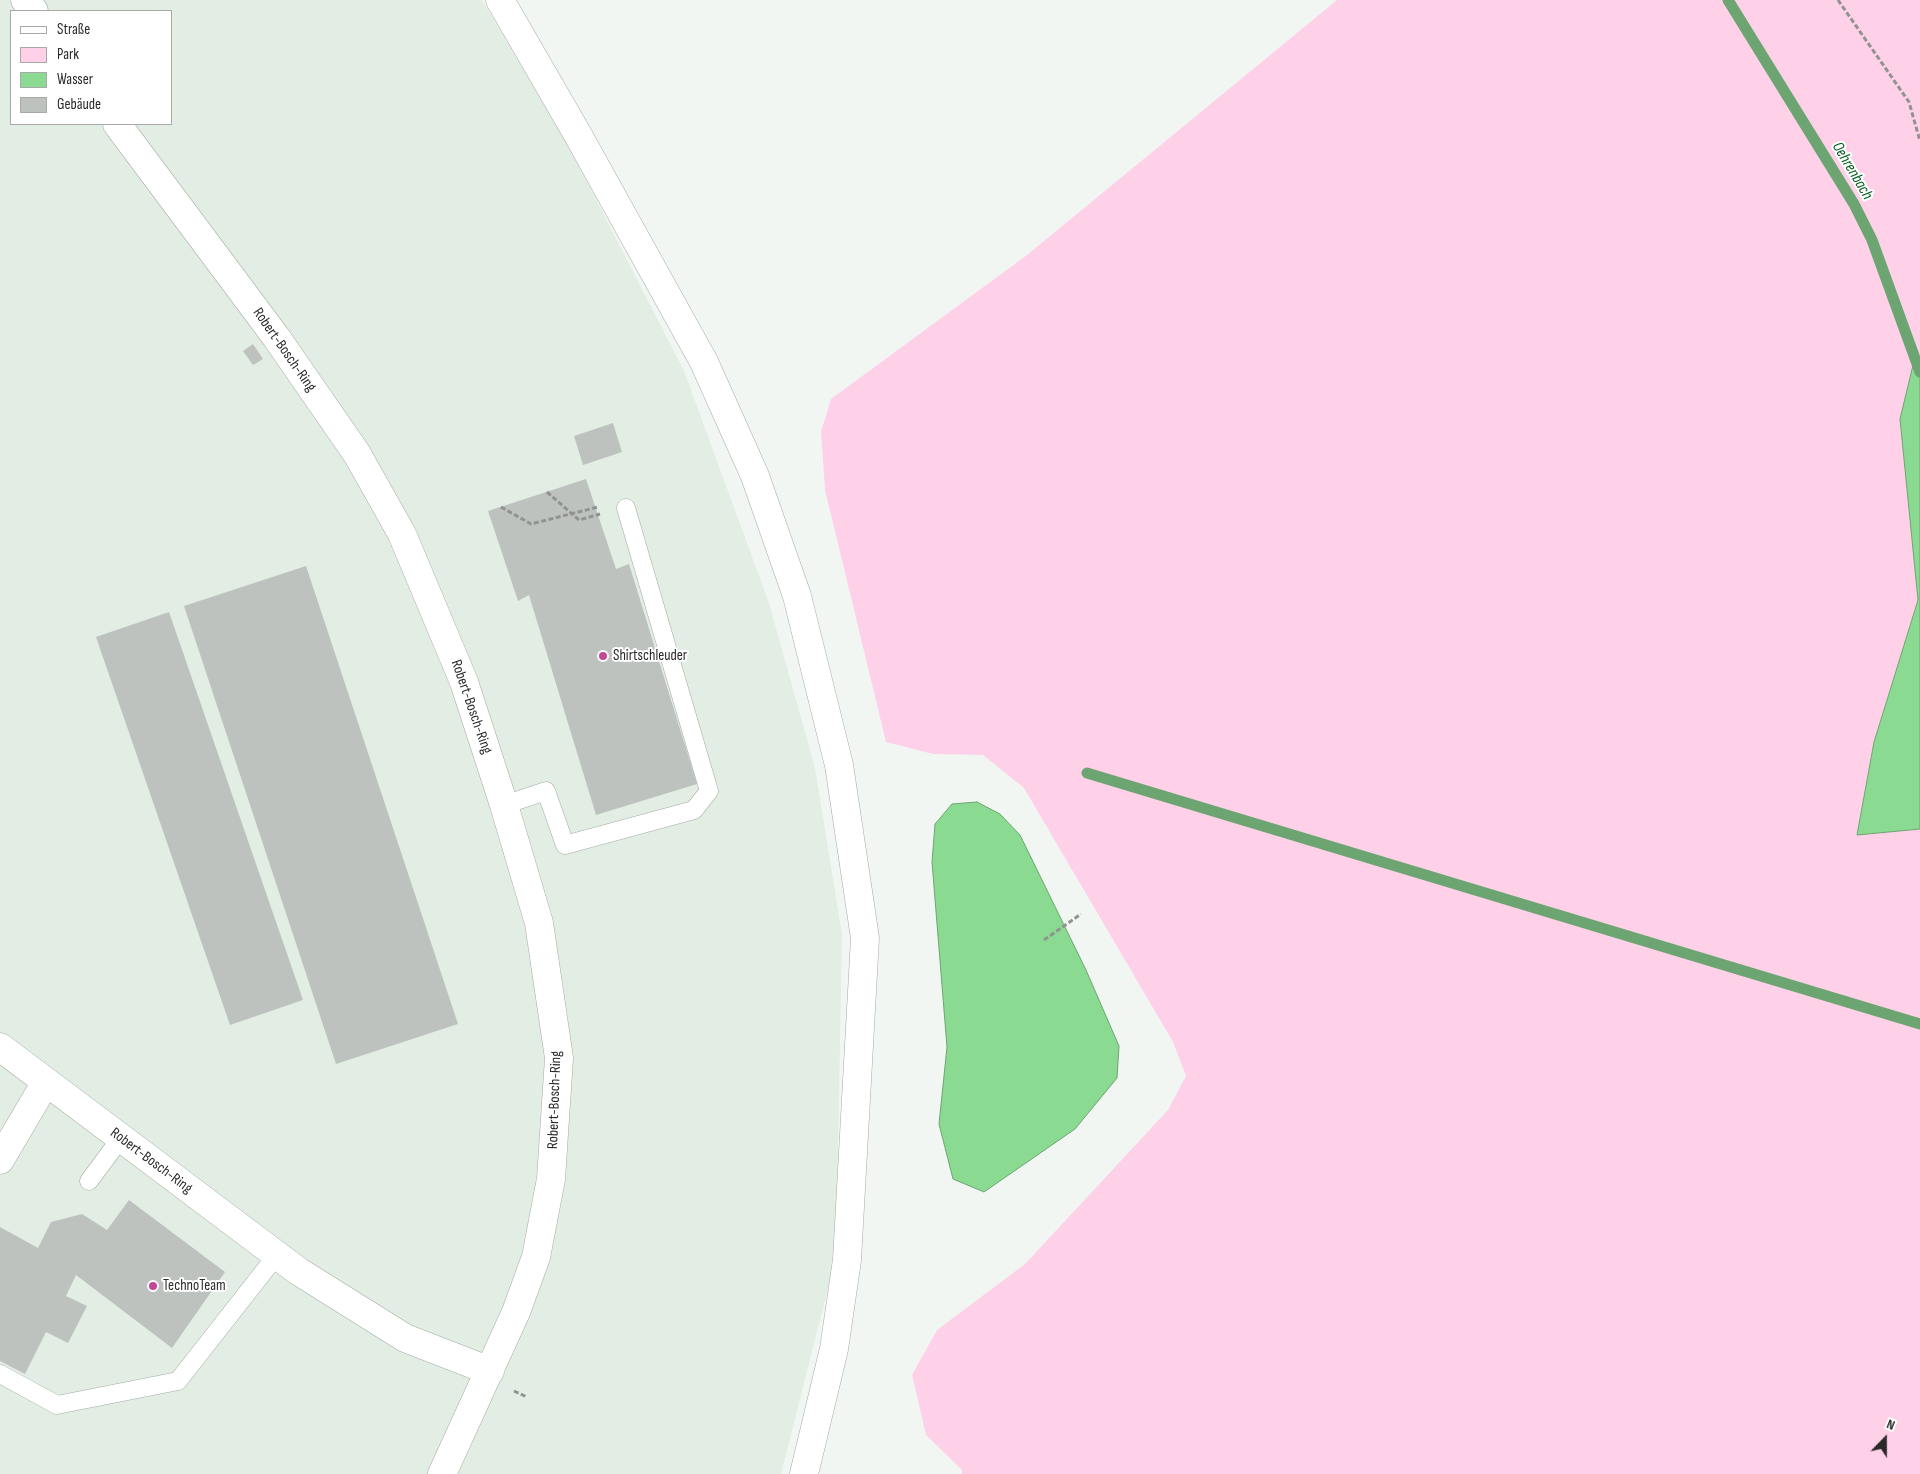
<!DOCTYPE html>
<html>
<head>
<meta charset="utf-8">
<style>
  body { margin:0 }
  #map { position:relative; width:1920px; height:1474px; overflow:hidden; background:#f2f6f2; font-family:"Sofia Sans Condensed",sans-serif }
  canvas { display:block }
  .legend { position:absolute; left:10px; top:10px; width:162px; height:115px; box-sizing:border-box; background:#fff; border:1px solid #a9a9a9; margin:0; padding:6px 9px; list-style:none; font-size:15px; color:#282928 }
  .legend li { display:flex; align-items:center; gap:10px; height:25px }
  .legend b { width:25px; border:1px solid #a9a9a9 }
  .north { position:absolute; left:1860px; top:1414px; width:50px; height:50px; -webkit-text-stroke:4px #fff; paint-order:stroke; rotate:22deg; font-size:14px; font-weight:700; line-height:20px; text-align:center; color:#282928 }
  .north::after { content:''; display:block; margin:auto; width:18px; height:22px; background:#282928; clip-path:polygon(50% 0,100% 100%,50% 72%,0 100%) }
</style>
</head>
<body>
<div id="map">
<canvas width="1920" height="1474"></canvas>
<ul class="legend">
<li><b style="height:6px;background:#fff"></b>Straße</li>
<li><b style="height:14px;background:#ffd1e9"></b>Park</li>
<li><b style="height:14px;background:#8ada91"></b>Wasser</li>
<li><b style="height:14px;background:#bec2be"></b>Gebäude</li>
</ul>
<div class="north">N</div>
</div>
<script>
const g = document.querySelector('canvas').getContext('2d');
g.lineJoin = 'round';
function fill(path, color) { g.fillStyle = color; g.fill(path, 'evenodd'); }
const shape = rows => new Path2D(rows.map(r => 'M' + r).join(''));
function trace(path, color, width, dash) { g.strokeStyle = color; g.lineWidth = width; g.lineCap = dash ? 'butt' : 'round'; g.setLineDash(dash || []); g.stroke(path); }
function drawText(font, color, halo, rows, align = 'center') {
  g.font = font + ' "Sofia Sans Condensed",sans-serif'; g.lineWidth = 4; g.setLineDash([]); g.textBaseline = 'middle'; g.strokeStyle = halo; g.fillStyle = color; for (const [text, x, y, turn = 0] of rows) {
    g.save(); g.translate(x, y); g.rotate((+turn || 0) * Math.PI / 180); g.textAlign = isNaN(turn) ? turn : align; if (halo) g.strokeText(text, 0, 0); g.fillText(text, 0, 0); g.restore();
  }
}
fill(shape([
  [0,0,482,0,565,139,684,371,769,603,815,768,842,935,836,1257,781,1474,0,1474],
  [11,11,171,11,171,124,11,124]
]), '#e2ede3');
fill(shape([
  [1337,0,1920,0,1920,360,1916,357,1901,419,1918,600,1874,742,1857,835,1920,829,1920,1474,962,1474,962,1470,926,1435,912,1375,937,1330,1025,1264,1168,1110,1186,1076,1173,1042,1024,788,983,755,933,754,886,742,825,490,821,432,831,399,1027,255]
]), '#ffd1e9');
const water = shape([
  [1915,357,1920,360,1920,829,1857,835,1874,742,1918,600,1900,419,1915,357],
  [977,802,1000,814,1020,835,1086,970,1119,1046,1117,1078,1075,1129,984,1192,953,1179,939,1124,947,1047,932,862,935,824,952,804,977,802]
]);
fill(water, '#8ada91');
trace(water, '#6da572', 1);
trace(shape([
  [1728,0,1854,204,1872,240,1920,372],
  [1087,773,1920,1024]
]), '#6da572', 11);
fill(shape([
  [253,344,263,359,253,365,243,351],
  [613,423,622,452,583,465,574,436],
  [586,479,616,569,629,564,697,784,596,815,529,595,518,601,488,511],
  [306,566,458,1024,336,1064,184,606],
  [169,612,303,1000,230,1025,96,637],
  [129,1200,225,1272,172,1348,76,1275,66,1296,87,1306,68,1343,46,1332,25,1374,0,1361,0,1227,38,1248,51,1222,82,1214,107,1230]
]), '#bec2be');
const service = shape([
  [504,805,546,791,565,845,694,810,709,791,626,508],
  [89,1181,121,1138],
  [0,1374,57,1405,178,1381,276,1256]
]);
const minor = shape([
  [25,0,34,11],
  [117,124,276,337,357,454,402,534,464,682,504,805,539,923,559,1058,551,1179,536,1257,516,1312,442,1474],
  [0,1047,298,1271,405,1338,490,1371],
  [0,1160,46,1082]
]);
const secondary = shape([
  [500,0,578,135,704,362,755,476,797,596,839,765,865,938,847,1260,834,1349,804,1474]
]);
trace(service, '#a6aba7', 19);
trace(minor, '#a6aba7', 29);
trace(secondary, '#a6aba7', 29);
trace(shape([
  [1838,0,1909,102,1920,141],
  [547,492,579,520,600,514],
  [501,507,531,524,598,507],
  [1044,940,1081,914],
  [514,1391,527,1397]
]), '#909390', 3, [5, 2.5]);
trace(service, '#fff', 18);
trace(minor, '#fff', 28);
trace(secondary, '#fff', 28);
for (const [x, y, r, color] of [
  [603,656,5,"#c54795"],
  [153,1286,5,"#c54795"]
]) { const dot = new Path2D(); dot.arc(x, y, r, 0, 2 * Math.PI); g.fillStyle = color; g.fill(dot); trace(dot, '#fff', 2); }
drawText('15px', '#282928', '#fff', [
  ["Robert-Bosch-Ring",284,350,55],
  ["Robert-Bosch-Ring",471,707,71],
  ["Robert-Bosch-Ring",555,1100,-88],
  ["Robert-Bosch-Ring",151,1161,37]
]);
drawText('15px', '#282928', '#fff', [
  ["Shirtschleuder",613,656],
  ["TechnoTeam",163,1286]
], 'left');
drawText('italic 16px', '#05611f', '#fff', [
  ["Oehrenbach",1852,171,59]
]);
</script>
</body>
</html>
